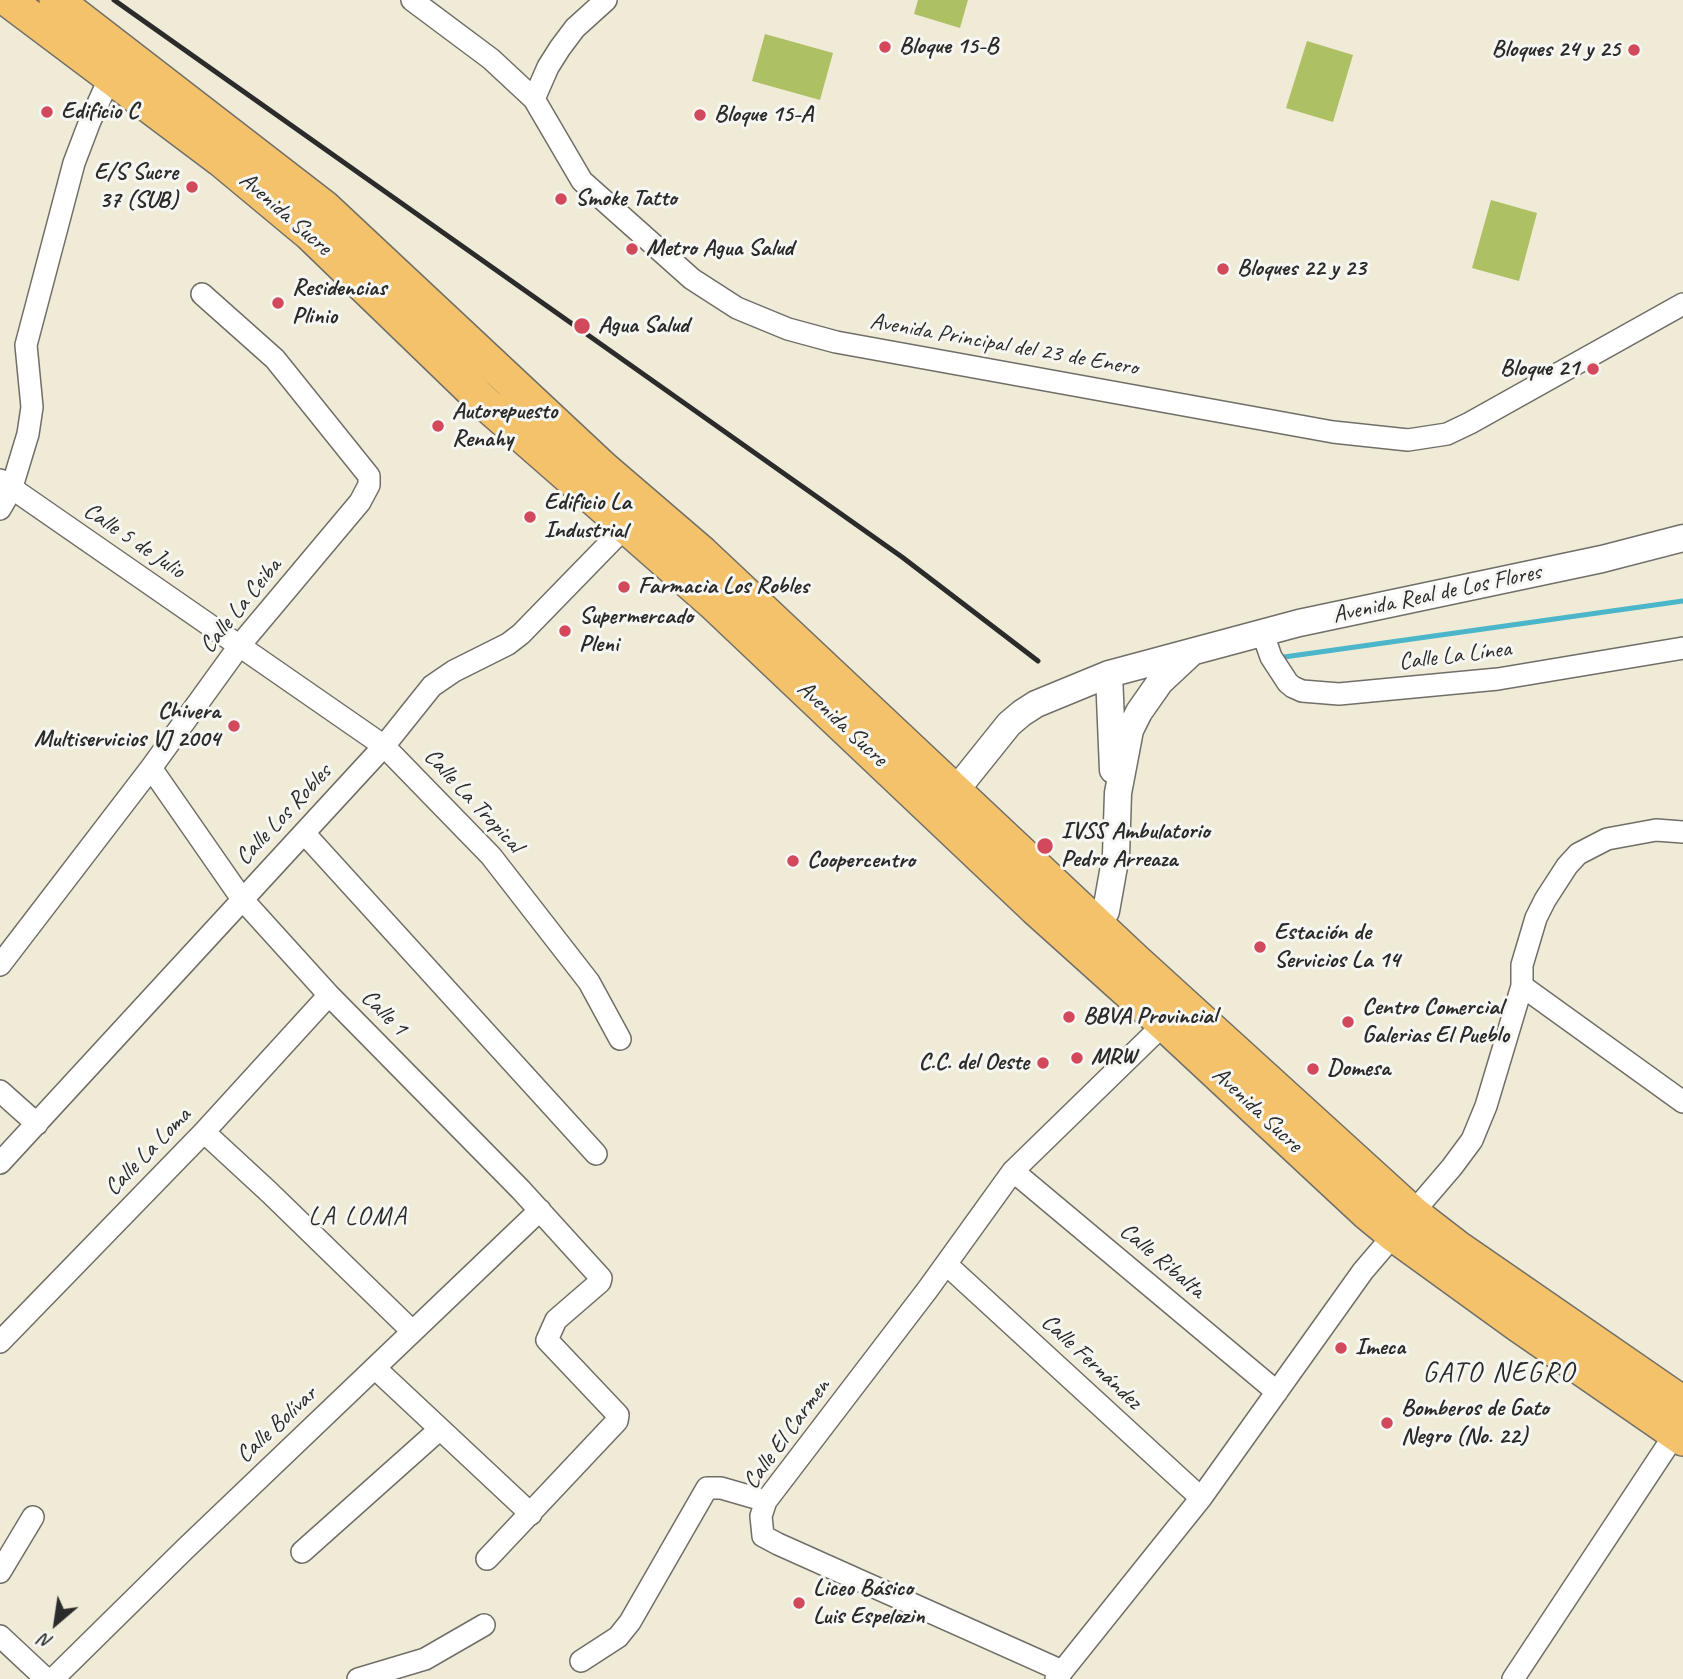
<!DOCTYPE html>
<html>
<head>
<meta charset="utf-8">
<style>
  body { margin:0 }
  #map { position:relative; width:1683px; height:1679px; overflow:hidden; background:#f0ebd7; font-family:Caveat,sans-serif }
  canvas { display:block }
  .north { position:absolute; left:21px; top:1588px; width:70px; height:70px; -webkit-text-stroke:5px #f6f6f2; paint-order:stroke; rotate:209deg; font-size:19px; font-weight:700; line-height:28px; text-align:center; color:#2b2b2b }
  .north::after { content:''; display:block; margin:auto; width:24px; height:32px; background:#2b2b2b; clip-path:polygon(50% 0,100% 100%,50% 72%,0 100%) }
</style>
</head>
<body>
<div id="map">
<canvas width="1683" height="1679"></canvas>
<div class="north">N</div>
</div>
<script>
const g = document.querySelector('canvas').getContext('2d');
g.lineJoin = 'round';
function fill(path, color) { g.fillStyle = color; g.fill(path, 'evenodd'); }
const shape = rows => new Path2D(rows.map(r => 'M' + r).join(''));
function trace(path, color, width, dash) { g.strokeStyle = color; g.lineWidth = width; g.lineCap = dash ? 'butt' : 'round'; g.setLineDash(dash || []); g.stroke(path); }
function drawText(font, color, halo, rows, align = 'center') {
  g.font = font + ' Caveat,sans-serif'; g.lineWidth = 6; g.setLineDash([]); g.textBaseline = 'middle'; g.strokeStyle = halo; g.fillStyle = color; for (const [text, x, y, turn = 0] of rows) {
    g.save(); g.translate(x, y); g.rotate((+turn || 0) * Math.PI / 180); g.textAlign = isNaN(turn) ? turn : align; if (halo) g.strokeText(text, 0, 0); g.fillText(text, 0, 0); g.restore();
  }
}
fill(shape([
  [918,0,968,0,960,28,914,14],
  [765,34,833,53,820,100,752,81],
  [1307,41,1353,55,1333,122,1286,108],
  [1491,200,1537,213,1519,281,1472,268]
]), '#aec064');
trace(shape([
  [1277,658,1683,601]
]), '#4bb5c9', 5);
const minor = shape([
  [412,0,491,59,534,99,582,181,692,279,737,308,788,329,836,342,1333,432,1408,440,1447,434,1470,423,1683,304],
  [534,99,548,67,560,48,575,28,606,0],
  [0,480,384,746,491,856,589,982,620,1039],
  [0,509,11,490,28,434,32,407,26,345,74,163,90,121,110,77],
  [1263,634,1271,657,1288,683,1293,687,1302,691,1339,694,1498,679,1683,648],
  [151,768,242,899,329,995,521,1190,601,1278,600,1282,556,1320,547,1340,618,1415,617,1421,487,1559],
  [304,833,596,1154],
  [0,965,151,768,240,645,360,502,369,485,369,476,275,359,202,294],
  [1522,986,1683,1102],
  [0,1091,37,1124],
  [204,1132,269,1192,412,1331],
  [0,1163,384,746,432,686,454,671,508,644,521,634,633,519],
  [1013,1171,1277,1392],
  [946,1264,1201,1498],
  [0,1342,204,1132,329,995],
  [375,1368,531,1514],
  [302,1552,440,1429],
  [0,1572,33,1517],
  [0,1636,46,1679],
  [581,1661,618,1637,630,1622,707,1488,721,1488,766,1501],
  [1062,1671,778,1544,763,1536,761,1516,766,1501,928,1289,1013,1171,1164,1024],
  [53,1679,185,1549,540,1210],
  [358,1679,425,1659,484,1625],
  [1056,1679,1201,1498,1363,1271,1452,1167,1472,1140,1486,1106,1522,986,1522,965,1536,918,1545,900,1567,866,1578,854,1607,839,1656,830,1683,832],
  [1513,1679,1675,1434]
]);
const tertiary = shape([
  [1109,674,1113,770],
  [956,790,1009,724,1022,713,1036,704,1109,674,1299,623,1602,559,1683,538],
  [1084,936,1100,922,1106,911,1116,855,1118,793,1130,730,1139,712,1160,682,1190,654]
]);
const primary = shape([
  [8,0,221,160,310,234,487,405,713,603,1036,909,1164,1024,1367,1213,1395,1236,1518,1325,1683,1439],
  [56,0,324,207,603,468,702,553,1135,960,1413,1213,1457,1247,1683,1403]
]);
trace(minor, '#706e67', 24);
trace(tertiary, '#706e67', 29);
trace(primary, '#706e67', 36);
trace(minor, '#fff', 21);
trace(tertiary, '#fff', 26);
trace(primary, '#f3c26a', 33);
trace(shape([
  [114,0,902,557,1038,661]
]), '#2b2b2b', 5);
for (const [x, y, r, color] of [
  [885,47,7,"#d1495b"],
  [1634,50,7,"#d1495b"],
  [47,112,7,"#d1495b"],
  [700,115,7,"#d1495b"],
  [192,187,7,"#d1495b"],
  [561,199,7,"#d1495b"],
  [632,249,7,"#d1495b"],
  [1223,269,7,"#d1495b"],
  [278,303,7,"#d1495b"],
  [582,326,9,"#d1495b"],
  [1593,369,7,"#d1495b"],
  [438,426,7,"#d1495b"],
  [530,517,7,"#d1495b"],
  [624,587,7,"#d1495b"],
  [565,631,7,"#d1495b"],
  [234,726,7,"#d1495b"],
  [1045,846,9,"#d1495b"],
  [793,861,7,"#d1495b"],
  [1260,947,7,"#d1495b"],
  [1069,1017,7,"#d1495b"],
  [1348,1022,7,"#d1495b"],
  [1077,1058,7,"#d1495b"],
  [1043,1063,7,"#d1495b"],
  [1313,1069,7,"#d1495b"],
  [1341,1348,7,"#d1495b"],
  [1387,1423,7,"#d1495b"],
  [799,1603,7,"#d1495b"]
]) { const dot = new Path2D(); dot.arc(x, y, r, 0, 2 * Math.PI); g.fillStyle = color; g.fill(dot); trace(dot, '#f6f6f2', 2.5); }
drawText('bold 24px', '#2b2b2b', '#f6f6f2', [
  ["Bloque 15-B",899,47],
  ["Bloques 24 y 25",1620,50,"right"],
  ["Edificio C",61,112],
  ["Bloque 15-A",714,115],
  ["E/S Sucre",178,173,"right"],
  ["37 (SUB)",178,201,"right"],
  ["Smoke Tatto",575,199],
  ["Metro Agua Salud",646,249],
  ["Bloques 22 y 23",1237,269],
  ["Residencias",292,289],
  ["Plinio",292,317],
  ["Agua Salud",598,326],
  ["Bloque 21",1579,369,"right"],
  ["Autorepuesto",452,412],
  ["Renahy",452,440],
  ["Edificio La",544,503],
  ["Industrial",544,531],
  ["Farmacia Los Robles",638,587],
  ["Supermercado",579,617],
  ["Pleni",579,645],
  ["Chivera",220,712,"right"],
  ["Multiservicios VJ 2004",220,740,"right"],
  ["IVSS Ambulatorio",1061,832],
  ["Pedro Arreaza",1061,860],
  ["Coopercentro",807,861],
  ["Estación de",1274,933],
  ["Servicios La 14",1274,961],
  ["Centro Comercial",1362,1008],
  ["Galerias El Pueblo",1362,1036],
  ["BBVA Provincial",1083,1017],
  ["MRW",1091,1058],
  ["C.C. del Oeste",1029,1063,"right"],
  ["Domesa",1327,1069],
  ["Imeca",1355,1348],
  ["Bomberos de Gato",1401,1409],
  ["Negro (No. 22)",1401,1437],
  ["Liceo Básico",813,1589],
  ["Luis Espelozin",813,1617]
], 'left');
drawText('24px', '#2b2b2b', '#f6f6f2', [
  ["Avenida Sucre",285,214,41],
  ["Avenida Principal del 23 de Enero",1004,345,10],
  ["Calle 5 de Julio",134,541,34],
  ["Avenida Real de Los Flores",1437,594,-12],
  ["Calle La Ceiba",241,606,-51],
  ["Calle La Línea",1455,656,-7],
  ["Avenida Sucre",842,724,43],
  ["Calle La Tropical",473,801,47],
  ["Calle Los Robles",284,815,-47],
  ["Calle 1",384,1013,45],
  ["Avenida Sucre",1257,1110,43],
  ["Calle La Loma",148,1152,-46],
  ["Calle Ribalta",1162,1261,40],
  ["Calle Fernández",1091,1362,43],
  ["Calle Bolívar",277,1425,-43],
  ["Calle El Carmen",787,1434,-54]
]);
g.letterSpacing = '2px';
drawText('26px', '#2b2b2b', '#f6f6f2', [
  ["LA LOMA",358,1217]
]);
g.letterSpacing = '0px';
g.letterSpacing = '2px';
drawText('28px', '#2b2b2b', '#f6f6f2', [
  ["GATO NEGRO",1499,1374]
]);
g.letterSpacing = '0px';
</script>
</body>
</html>
